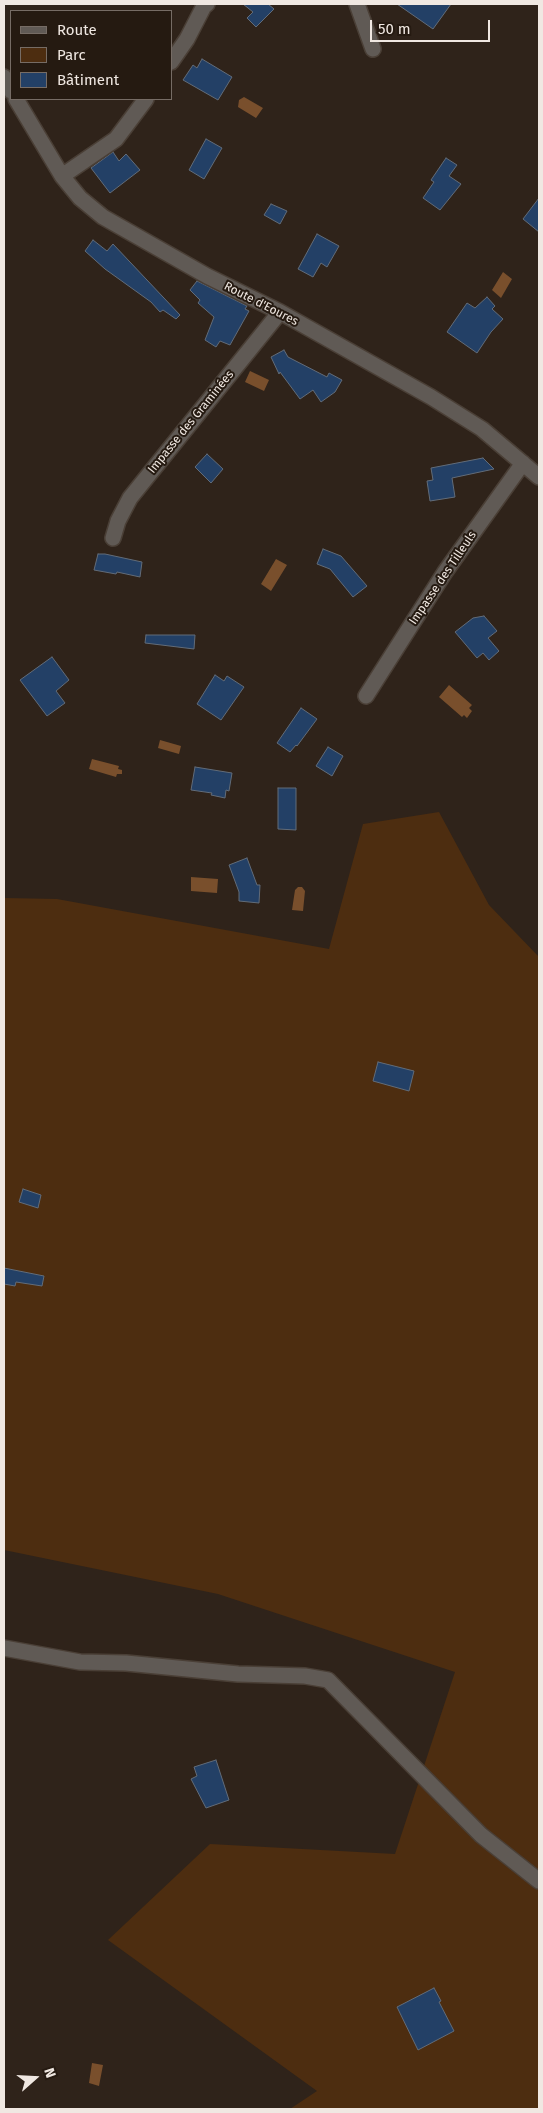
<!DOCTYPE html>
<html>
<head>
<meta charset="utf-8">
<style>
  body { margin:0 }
  #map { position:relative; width:543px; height:2113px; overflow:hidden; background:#2f231a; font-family:"Fira Sans",sans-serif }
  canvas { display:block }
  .frame { position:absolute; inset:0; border:5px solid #f0e8e2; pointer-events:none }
  .legend { position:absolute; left:10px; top:10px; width:162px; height:90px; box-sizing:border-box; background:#251a11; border:1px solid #766c65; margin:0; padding:6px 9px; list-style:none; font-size:15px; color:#f0e8e2 }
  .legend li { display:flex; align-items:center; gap:10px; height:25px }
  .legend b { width:25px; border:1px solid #766c65 }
  .north { position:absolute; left:10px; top:2053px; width:50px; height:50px; -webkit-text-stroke:4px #251a11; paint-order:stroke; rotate:71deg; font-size:14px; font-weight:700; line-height:20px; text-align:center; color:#f0e8e2 }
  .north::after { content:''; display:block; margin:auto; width:18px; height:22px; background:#f0e8e2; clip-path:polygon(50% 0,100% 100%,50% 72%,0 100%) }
  .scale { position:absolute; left:370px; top:20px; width:120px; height:22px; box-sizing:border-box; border:2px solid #f0e8e2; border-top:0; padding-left:6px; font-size:15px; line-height:18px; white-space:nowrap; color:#f0e8e2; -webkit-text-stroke:4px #251a11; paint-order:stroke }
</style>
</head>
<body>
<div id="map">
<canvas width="543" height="2113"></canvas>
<div class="frame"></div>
<ul class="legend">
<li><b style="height:6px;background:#605a55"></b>Route</li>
<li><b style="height:14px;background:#4d2d10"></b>Parc</li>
<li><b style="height:14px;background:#234066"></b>Bâtiment</li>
</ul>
<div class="north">N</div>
<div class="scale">50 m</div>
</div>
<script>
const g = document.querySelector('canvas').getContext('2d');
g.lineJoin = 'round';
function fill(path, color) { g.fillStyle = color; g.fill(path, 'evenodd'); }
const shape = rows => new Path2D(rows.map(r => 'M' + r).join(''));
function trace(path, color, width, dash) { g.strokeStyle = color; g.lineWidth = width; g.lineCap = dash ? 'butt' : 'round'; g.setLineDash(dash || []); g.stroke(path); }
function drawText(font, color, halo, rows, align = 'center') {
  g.font = font + ' "Fira Sans",sans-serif'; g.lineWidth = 4; g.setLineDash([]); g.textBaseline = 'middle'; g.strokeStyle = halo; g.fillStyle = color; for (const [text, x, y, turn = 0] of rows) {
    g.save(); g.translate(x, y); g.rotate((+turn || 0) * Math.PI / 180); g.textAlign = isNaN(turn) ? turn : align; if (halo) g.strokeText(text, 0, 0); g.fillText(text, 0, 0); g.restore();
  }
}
fill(shape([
  [439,812,489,905,539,957,539,2109,290,2109,317,2091,108,1940,210,1844,395,1854,455,1672,218,1594,4,1550,4,898,57,899,329,949,363,824]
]), '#4d2d10');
fill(shape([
  [244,97,263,108,256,118,238,107,239,100],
  [503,272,512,279,501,298,492,290],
  [250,371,269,380,264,391,245,382],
  [276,559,287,565,271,591,261,584],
  [449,685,472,705,469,708,472,711,467,718,464,715,462,717,439,697],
  [160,740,181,746,179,754,158,748],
  [92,759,119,766,118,769,122,770,122,774,117,774,116,777,89,769],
  [191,877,218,879,217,893,191,891],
  [298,887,302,887,305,891,303,911,292,910,295,890],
  [92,2063,103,2065,99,2086,89,2083]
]), '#794f2c');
const building = shape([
  [243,4,268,4,274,9,256,27,247,18,253,12,243,4],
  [397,4,451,4,433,29,397,4],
  [202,59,232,77,218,100,183,80,193,65,197,68,202,59],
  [206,139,222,148,204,179,189,170,206,139],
  [113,152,119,161,126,154,140,170,110,193,91,168,113,152],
  [446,158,457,165,449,176,461,184,440,210,423,198,434,182,431,180,446,158],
  [539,198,539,232,523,219,539,198],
  [271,204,287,211,280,224,264,215,271,204],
  [317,234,339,246,327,267,321,263,313,277,298,269,317,234],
  [93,240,107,251,113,244,180,315,176,319,163,310,160,312,151,302,105,269,85,251,93,240],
  [197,281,247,306,245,309,249,311,230,345,220,341,216,347,205,340,214,317,198,303,200,300,190,290,197,281],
  [487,297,495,306,492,309,503,319,491,332,477,353,447,332,467,303,475,308,487,297],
  [284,350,288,357,327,377,329,373,342,380,335,392,321,402,313,390,300,399,280,372,279,374,271,357,284,350],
  [207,454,223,469,211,483,195,467,207,454],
  [483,458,494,469,452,478,455,497,430,501,427,481,433,480,431,468,483,458],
  [323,549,341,556,367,586,353,597,330,569,317,564,323,549],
  [98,554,105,554,142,562,140,577,117,572,116,574,94,570,98,554],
  [484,616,497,631,488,638,499,651,489,660,483,653,477,658,455,632,473,618,484,616],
  [146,635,195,635,194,649,145,643,146,635],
  [52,657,69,680,56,691,65,703,47,716,20,680,52,657],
  [215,675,224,681,227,676,244,687,221,720,197,704,215,675],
  [301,708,317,719,297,746,296,745,290,752,277,743,301,708],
  [328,747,343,756,332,776,316,766,328,747],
  [195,767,232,773,229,791,226,790,225,798,211,795,212,793,191,790,195,767],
  [278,788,296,788,296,830,278,829,278,788],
  [247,858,257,885,260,885,259,903,239,901,239,892,229,865,247,858],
  [378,1062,414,1071,409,1091,373,1081,378,1062],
  [23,1189,41,1195,38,1208,19,1202,23,1189],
  [4,1268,44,1276,42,1286,16,1282,15,1286,4,1284,4,1268],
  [216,1760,229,1800,206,1808,191,1779,197,1776,194,1767,216,1760],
  [434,1988,441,2001,439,2002,454,2031,418,2050,397,2007,434,1988]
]);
fill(building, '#234066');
trace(building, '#626c79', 1);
const minor = shape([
  [357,4,373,49],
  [171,62,187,39,204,6,207,4],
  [4,77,11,91],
  [16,99,62,176,80,198,103,217,207,276,280,312,431,397,482,429,539,477],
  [62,176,116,139,146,99],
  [113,538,118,521,130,498,280,312],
  [366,696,445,572,523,463],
  [4,1648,80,1662,126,1663,238,1674,305,1676,328,1680,481,1835,539,1881]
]);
trace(minor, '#4a3f36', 18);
trace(minor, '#605a55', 15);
drawText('12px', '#f0e8e2', '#251a11', [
  ["Route d'Eoures",261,304,27],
  ["Impasse des Graminées",191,422,-51],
  ["Impasse des Tilleuls",443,578,-56]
]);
</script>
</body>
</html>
